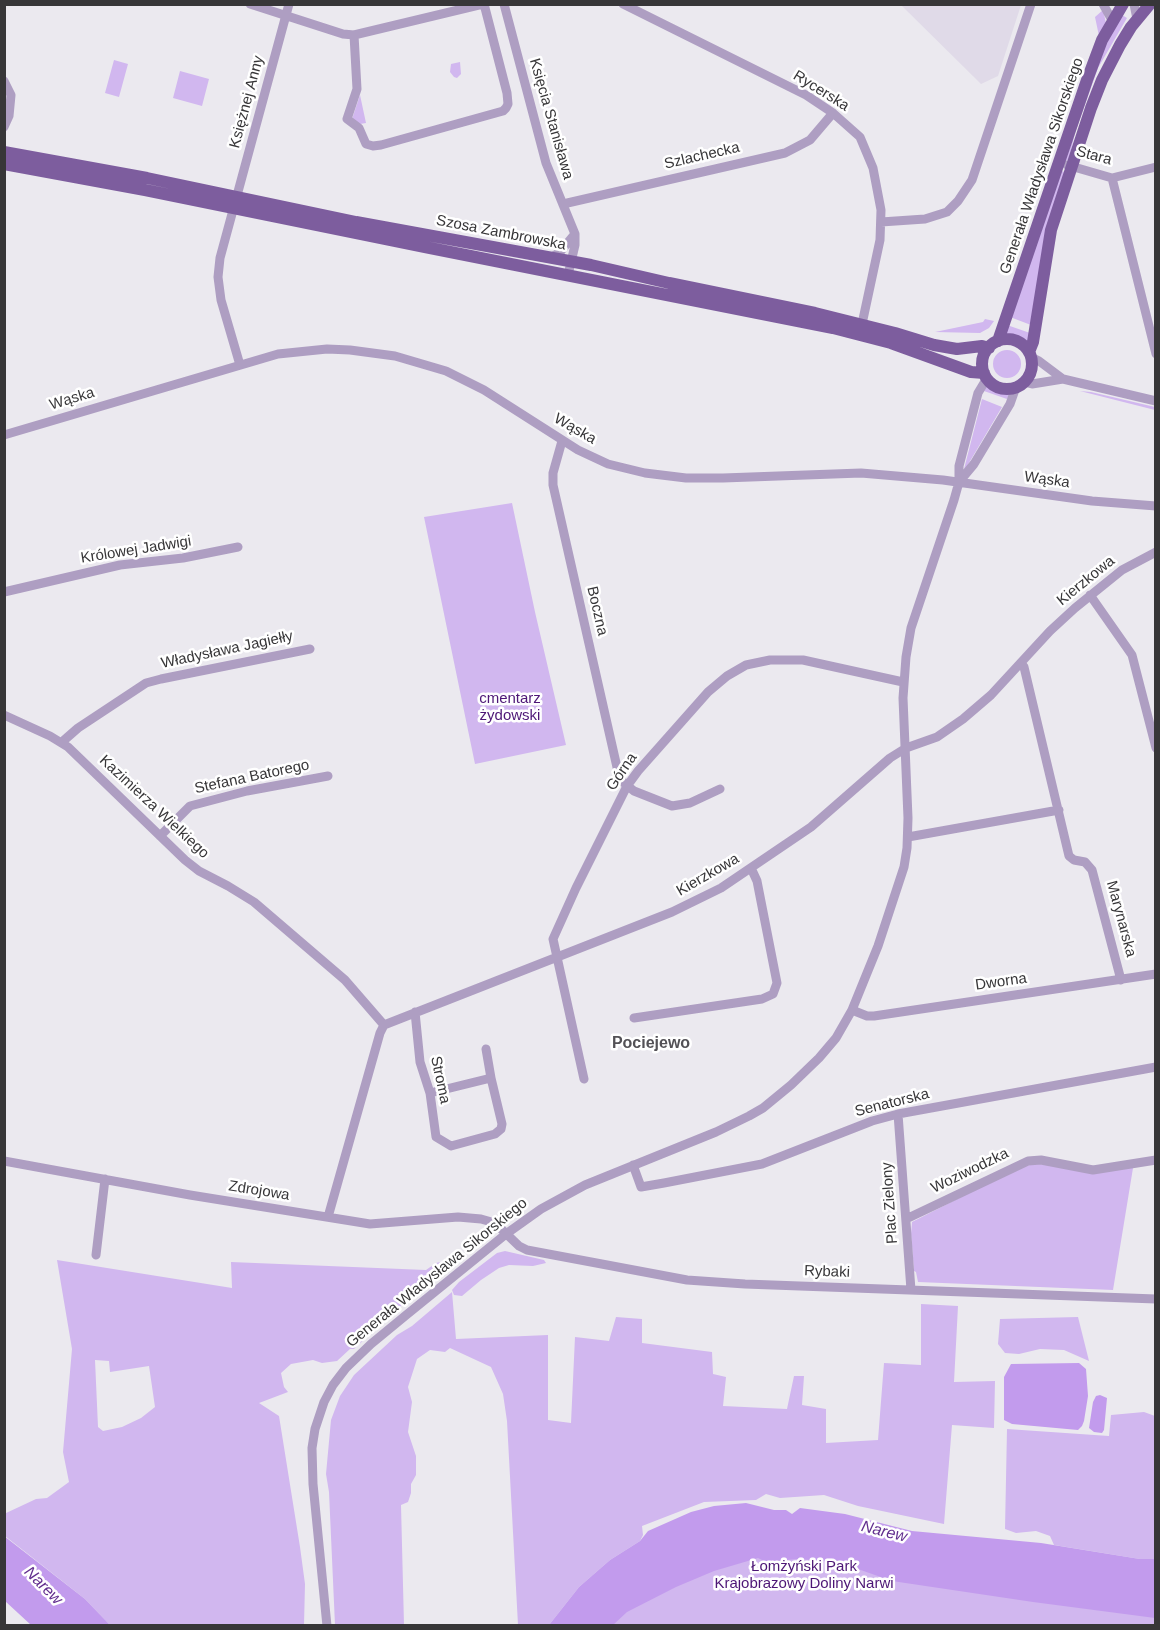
<!DOCTYPE html>
<html>
<head>
<meta charset="utf-8">
<style>
  body { margin:0 }
  #map { position:relative; width:1160px; height:1630px; overflow:hidden; background:#ebe9ef; font-family:Helvetica,sans-serif }
  canvas { display:block }
  .frame { position:absolute; inset:0; border:6px solid #373638; pointer-events:none }
</style>
</head>
<body>
<div id="map">
<canvas width="1160" height="1630"></canvas>
<div class="frame"></div>
</div>
<script>
const g = document.querySelector('canvas').getContext('2d');
g.lineJoin = 'round';
function fill(path, color) { g.fillStyle = color; g.fill(path, 'evenodd'); }
const shape = rows => new Path2D(rows.map(r => 'M' + r).join(''));
function trace(path, color, width, dash) { g.strokeStyle = color; g.lineWidth = width; g.lineCap = dash ? 'butt' : 'round'; g.setLineDash(dash || []); g.stroke(path); }
function drawText(font, color, halo, rows, align = 'center') {
  g.font = font + ' Helvetica,sans-serif'; g.lineWidth = 5; g.setLineDash([]); g.textBaseline = 'middle'; g.strokeStyle = halo; g.fillStyle = color; for (const [text, x, y, turn = 0] of rows) {
    g.save(); g.translate(x, y); g.rotate((+turn || 0) * Math.PI / 180); g.textAlign = isNaN(turn) ? turn : align; if (halo) g.strokeText(text, 0, 0); g.fillText(text, 0, 0); g.restore();
  }
}
fill(shape([
  [901,5,1021,5,998,76,981,84]
]), '#e0dae8');
fill(shape([
  [1103,10,1106,23,1099,36,1095,17],
  [1122,15,1127,18,1098,68,1075,133,1069,159,1066,161,1064,158,1093,74,1106,42],
  [114,60,128,64,119,97,105,93],
  [460,62,461,74,457,78,454,77,450,72,451,64],
  [180,71,209,79,202,106,173,98],
  [360,95,366,123,360,124,352,119],
  [1063,171,1064,173,1031,325,1010,317,1061,172],
  [985,319,994,321,989,328,980,333,935,332,983,322],
  [1007,325,1030,333,1028,347,1016,339,1002,338],
  '993 364a14 14 0 1 1 28 0a14 14 0 1 1-28 0Z',
  [987,381,998,389,1012,391,1007,399,984,391],
  [1080,391,1091,392,1155,407,1155,410],
  [982,399,1002,407,963,473],
  [512,503,535,612,566,745,475,764,424,517],
  [1038,1164,1133,1168,1113,1290,918,1282,916,1272,914,1271,911,1234,912,1222,1022,1166],
  [505,1251,544,1260,546,1263,533,1266,509,1265,499,1268,481,1280,462,1296,454,1295,452,1290,459,1282,497,1253],
  [57,1260,232,1288,231,1262,426,1270,436,1263,445,1261,450,1265,442,1272,431,1278,354,1349,350,1349,337,1361,322,1363,313,1360,291,1364,281,1373,284,1387,288,1392,259,1403,279,1416,300,1547,305,1584,304,1625,110,1625,85,1599,5,1536,4,1514,36,1499,47,1498,69,1482,63,1452,72,1349],
  [95,1360,109,1361,110,1372,149,1366,155,1407,141,1418,122,1427,103,1431,98,1427],
  [452,1292,456,1339,548,1335,548,1420,571,1423,575,1337,609,1341,616,1317,642,1319,642,1343,712,1352,713,1374,726,1377,723,1406,787,1409,794,1376,804,1376,802,1405,826,1409,826,1443,878,1440,884,1363,921,1365,921,1304,958,1306,954,1382,995,1381,994,1428,952,1425,944,1524,858,1506,824,1495,780,1498,766,1494,756,1500,704,1502,642,1526,643,1535,640,1541,610,1560,579,1587,549,1625,518,1625,507,1421,503,1394,491,1367,450,1348,445,1352,430,1350,417,1359,408,1387,412,1402,408,1432,416,1456,416,1475,411,1484,411,1493,408,1502,401,1505,404,1625,335,1625,329,1492,326,1474,331,1420,340,1396,354,1375,397,1335,412,1326],
  [1078,1317,1089,1361,1064,1350,1040,1349,1019,1354,1005,1353,998,1344,1000,1319],
  [1144,1412,1155,1416,1155,1559,1140,1559,1054,1545,1050,1536,1036,1531,1016,1533,1005,1529,1007,1429,1109,1436,1111,1415],
  [688,1541,1155,1565,1155,1625,578,1626]
]), '#d1b7ef');
fill(shape([
  [1079,1363,1086,1369,1088,1396,1084,1421,1082,1426,1078,1430,1012,1424,1004,1420,1004,1377,1011,1364],
  [1100,1395,1107,1398,1104,1430,1102,1433,1094,1432,1089,1428,1093,1402,1096,1396],
  [746,1503,774,1510,786,1510,792,1514,800,1508,845,1514,912,1531,1041,1543,1140,1559,1155,1559,1155,1618,1033,1602,892,1581,838,1562,797,1559,766,1562,758,1558,714,1571,676,1587,627,1612,613,1625,549,1625,579,1587,610,1560,640,1541,648,1531,691,1512,714,1506],
  [4,1536,85,1599,110,1625,31,1625,5,1601]
]), '#c29bed');
trace(shape([
  [250,4,343,34,354,35,483,4],
  [504,4,546,163,575,234,575,245,568,275],
  [623,4,806,95,833,113,860,137,873,168,881,210,880,240,862,324],
  [1103,4,1112,20],
  [1134,4,1137,19],
  [354,35,357,89,347,119,359,128,366,144,373,146,381,145,503,111,506,108,508,104,507,93,484,4],
  [4,81,11,95,9,116,4,127],
  [1067,165,1112,178,1156,167],
  [1112,178,1156,354],
  [563,204,785,153,810,140,833,113],
  [881,222,925,219,947,212,958,201,972,180,1031,4],
  [550,258,560,252,575,234],
  [1031,357,1039,361,1063,379],
  [240,365,221,300,218,277,220,258,289,4],
  [1024,382,1032,384,1063,379,1156,401],
  [4,435,278,354,327,349,350,350,395,356,446,371,484,390,578,450,608,464,645,473,686,478,723,478,861,473,943,480,1092,501,1156,506],
  [562,441,553,473,553,485,619,776,624,783,634,791,672,806,690,803,720,789],
  [959,482,974,464,1010,404,1016,387],
  [4,592,120,565,183,558,238,547],
  [1090,595,1132,655,1156,748],
  [1021,663,1024,667,1069,856,1074,860,1085,862,1092,870,1121,980],
  [4,715,50,736,68,747,185,860,199,871,228,886,254,902,345,980,384,1025],
  [62,742,78,728,146,683,161,679,310,649],
  [160,836,190,806,247,791,328,776],
  [908,837,1059,810],
  [852,1010,867,1016,874,1016,1156,974],
  [415,1012,420,1062,430,1093,436,1137,451,1146,495,1134,501,1129,502,1124,491,1078,430,1093],
  [634,1018,762,999,773,994,777,983,757,881,751,868],
  [486,1049,491,1078],
  [584,1079,553,939,576,888,627,786,638,771,708,692,727,676,746,665,770,660,803,660,903,682],
  [898,1114,911,1290],
  [4,1161,190,1195,370,1224,458,1217,481,1219,495,1223,519,1246,527,1250,687,1280,745,1284,1156,1299],
  [633,1165,641,1187,664,1183,762,1164,872,1121,898,1114,1156,1067],
  [328,1217,380,1033,384,1025,672,912,721,888,811,827,890,758,906,748,937,737,963,719,991,695,1050,631,1075,608,1122,570,1156,552],
  [906,1219,1028,1161,1041,1160,1093,1170,1156,1160],
  [96,1255,105,1179],
  [327,1626,313,1484,312,1448,315,1429,324,1402,333,1385,346,1368,371,1344,405,1316,506,1234,541,1209,585,1185,716,1132,749,1116,763,1108,791,1085,819,1058,836,1038,852,1010,878,946,904,867,907,848,908,818,903,698,906,657,911,628,954,500,959,482,959,466,978,393,987,378]
]), '#ae9ec2', 9);
trace(shape([
  [4,152,147,178,356,222,591,265,669,283,815,313,895,333,934,345,957,349,982,346,989,348],
  [4,164,145,190,425,247,833,328,891,343,971,372,984,373],
  '982 364a25 25 0 1 1 50 0a25 25 0 1 1-50 0Z',
  [998,341,1087,80,1102,40,1123,4],
  [1029,352,1033,342,1051,230,1091,108,1102,80,1120,45,1131,27,1150,4]
]), '#7d5d9e', 12);
drawText('15px', '#373638', '#fff', [
  ["Rycerska",821,91,32],
  ["Księżnej Anny",247,102,-75],
  ["Księcia Stanisława",551,119,74],
  ["Szlachecka",702,156,-13],
  ["Stara",1094,156,15],
  ["Generała Władysława Sikorskiego",1042,166,-71],
  ["Szosa Zambrowska",501,233,11],
  ["Wąska",72,399,-17],
  ["Wąska",575,429,30],
  ["Wąska",1047,480,8],
  ["Królowej Jadwigi",136,550,-9],
  ["Kierzkowa",1086,581,-39],
  ["Boczna",597,611,77],
  ["Władysława Jagiełły",227,650,-12],
  ["Górna",622,772,-56],
  ["Stefana Batorego",252,777,-12],
  ["Kazimierza Wielkiego",154,807,43],
  ["Kierzkowa",708,875,-30],
  ["Marynarska",1121,919,75],
  ["Dworna",1001,982,-8],
  ["Stroma",440,1080,78],
  ["Senatorska",892,1103,-14],
  ["Woziwodzka",970,1171,-26],
  ["Zdrojowa",259,1191,9],
  ["Plac Zielony",890,1203,-94],
  ["Rybaki",827,1272,2],
  ["Generała Władysława Sikorskiego",437,1273,-39]
]);
drawText('15px', '#4d1676', '#fff', [
  ["cmentarz",510,699],
  ["żydowski",510,716],
  ["Łomżyński Park",804,1567],
  ["Krajobrazowy Doliny Narwi",804,1584]
]);
drawText('bold 16px', '#535156', '#fff', [
  ["Pociejewo",651,1044]
]);
drawText('italic 16px', '#63308f', '#fff', [
  ["Narew",884,1532,14],
  ["Narew",43,1586,45]
]);
</script>
</body>
</html>
